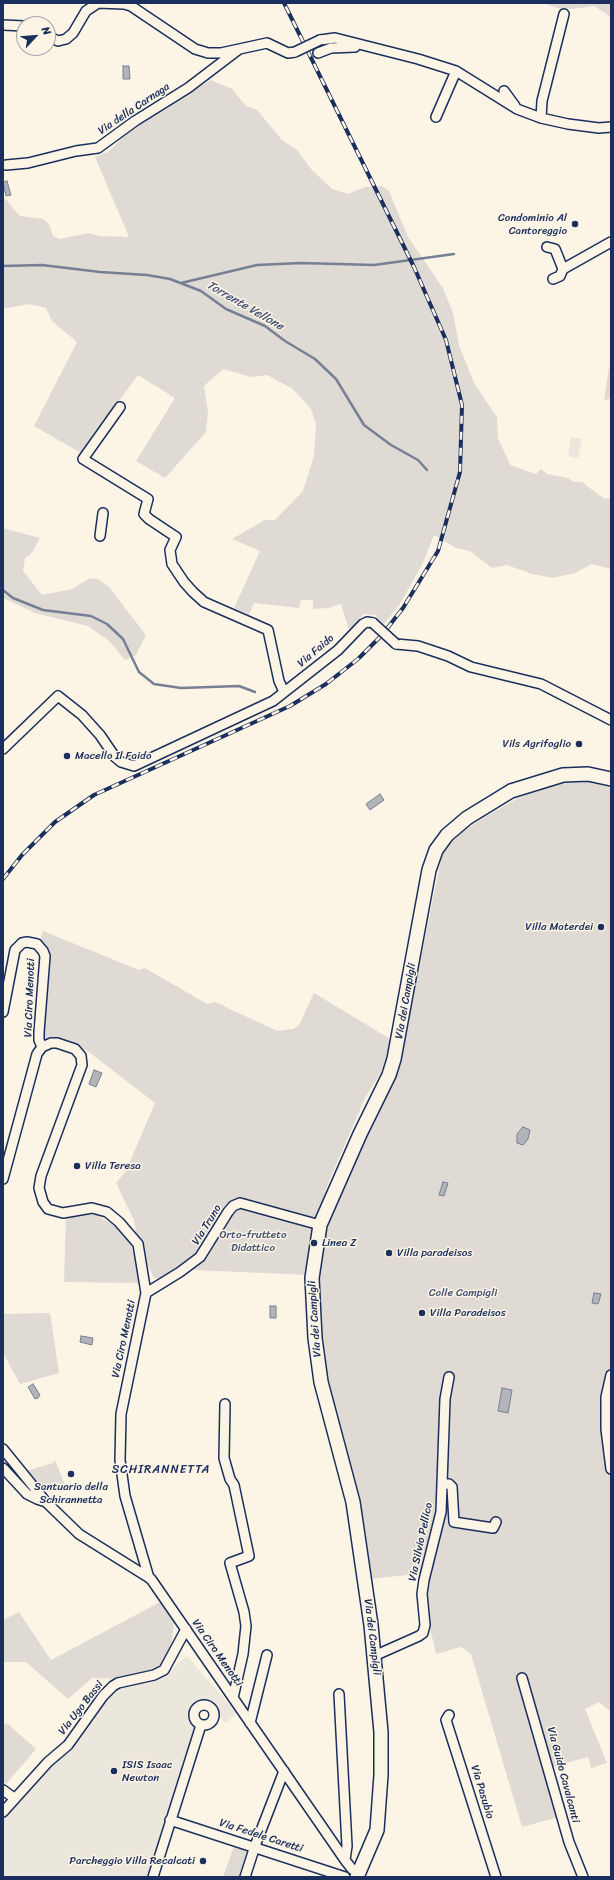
<!DOCTYPE html>
<html>
<head>
<meta charset="utf-8">
<style>
  body { margin:0 }
  #map { position:relative; width:614px; height:1880px; overflow:hidden; background:#fcf5e5; font-family:Sriracha,sans-serif }
  canvas { display:block }
  .frame { position:absolute; inset:0; border:4px solid #1b2f5e; pointer-events:none }
  .north { position:absolute; left:16px; top:16px; width:40px; height:40px; box-sizing:border-box; background:#fcf5e5; border:1px solid #a2a6af; border-radius:50%; rotate:64deg; font-size:11px; font-weight:700; line-height:16px; text-align:center; color:#1b2f5e }
  .north::after { content:''; display:block; margin:auto; width:14px; height:18px; background:#1b2f5e; clip-path:polygon(50% 0,100% 100%,50% 72%,0 100%) }
</style>
</head>
<body>
<div id="map">
<canvas width="614" height="1880"></canvas>
<div class="frame"></div>
<div class="north">N</div>
</div>
<script>
const g = document.querySelector('canvas').getContext('2d');
g.lineJoin = 'round';
function fill(path, color) { g.fillStyle = color; g.fill(path, 'evenodd'); }
const shape = rows => new Path2D(rows.map(r => 'M' + r).join(''));
function trace(path, color, width, dash) { g.strokeStyle = color; g.lineWidth = width; g.lineCap = dash ? 'butt' : 'round'; g.setLineDash(dash || []); g.stroke(path); }
function drawText(font, color, halo, rows, align = 'center') {
  g.font = font + ' Sriracha,sans-serif'; g.lineWidth = 3; g.setLineDash([]); g.textBaseline = 'middle'; g.strokeStyle = halo; g.fillStyle = color; for (const [text, x, y, turn = 0] of rows) {
    g.save(); g.translate(x, y); g.rotate((+turn || 0) * Math.PI / 180); g.textAlign = isNaN(turn) ? turn : align; if (halo) g.strokeText(text, 0, 0); g.fillText(text, 0, 0); g.restore();
  }
}
fill(shape([
  [571,437,582,439,578,458,568,456],
  [187,1656,237,1713,226,1723,212,1710,196,1709,194,1727,181,1777,151,1877,3,1877,3,1820,81,1727,110,1696,129,1684,164,1675]
]), '#ece7dc');
fill(shape([
  [543,3,611,3,611,17,594,6,573,9,557,8],
  [211,80,232,89,246,106,257,110,282,140,296,149,312,170,332,189,348,194,365,187,382,186,389,191,408,237,443,288,453,313,459,345,474,383,497,417,498,438,510,465,536,474,541,469,547,474,568,478,574,482,582,482,603,498,611,499,611,569,592,564,575,573,553,578,532,574,507,565,492,568,470,551,456,548,434,535,423,563,400,604,384,624,378,621,376,615,363,614,350,633,341,604,328,608,313,609,313,600,301,600,299,608,254,603,249,615,234,608,260,551,232,539,265,520,275,520,303,491,314,456,316,424,311,409,293,389,267,375,251,377,223,369,204,386,208,412,206,432,165,478,136,461,175,398,138,375,81,453,34,426,77,342,52,321,46,308,29,304,3,309,3,196,20,216,43,219,49,224,53,236,60,239,89,233,100,236,129,237,95,157,108,152,122,138,145,121],
  [611,366,611,398,604,401,609,367],
  [3,528,40,538,32,553,25,558,23,571,42,595,72,589,90,578,98,579,109,587,146,635,136,655,125,660,109,641,88,626,35,613,3,598],
  [565,782,592,782,611,788,611,1712,599,1702,585,1709,607,1763,591,1768,588,1757,552,1767,566,1815,522,1827,471,1654,461,1647,436,1654,420,1584,419,1574,368,1579,330,1402,315,1308,322,1222,395,1075,404,1042,442,854,447,847,462,832,485,817,518,798],
  [43,931,139,970,145,968,207,1004,215,1002,277,1031,293,1029,299,1025,314,993,392,1040,380,1074,366,1096,329,1181,316,1220,238,1200,194,1258,163,1278,154,1278,138,1244,134,1220,116,1183,126,1171,155,1103,85,1049,81,1056,57,1043,42,1047,45,956,39,943],
  [243,1206,317,1224,309,1275,193,1270,211,1251,235,1211],
  [85,1214,97,1215,115,1226,129,1240,135,1257,140,1283,64,1282,66,1216],
  [50,1313,59,1373,20,1384,3,1353,3,1314],
  [55,1460,65,1485,44,1493,26,1471,53,1463],
  [162,1601,169,1610,174,1622,172,1641,167,1658,159,1670,125,1679,92,1678,68,1699,26,1662,3,1662,3,1620,19,1612,51,1660],
  [7,1723,36,1749,6,1784,3,1782,3,1725],
  [234,1846,249,1851,241,1877,223,1877]
]), '#dfdbd4');
const water = shape([
  [123,66,129,66,130,79,123,79,123,66],
  [7,181,11,195,6,196,3,182,7,181],
  [380,794,384,800,370,810,366,804,380,794],
  [94,1070,102,1073,96,1087,89,1084,94,1070],
  [523,1127,530,1130,528,1139,523,1145,517,1143,517,1134,523,1127],
  [443,1182,448,1183,444,1196,439,1195,443,1182],
  [594,1293,601,1294,598,1304,592,1303,594,1293],
  [270,1306,276,1306,276,1318,270,1318,270,1306],
  [81,1336,93,1338,92,1345,80,1342,81,1336],
  [33,1384,40,1395,38,1398,35,1399,28,1387,33,1384],
  [502,1388,512,1390,508,1413,498,1411,502,1388]
]);
fill(water, '#b2b4b8');
trace(water, '#767f94', 1);
trace(shape([
  [3,266,42,265,100,272,147,275,170,279,201,291,226,309,265,326,285,341,315,359,336,379,364,425,391,445,418,460,427,470],
  [181,283,257,265,301,263,374,265,454,254],
  [3,590,13,598,43,610,91,616,107,624,123,639,139,672,154,684,181,688,239,686,255,692]
]), '#767f94', 2.5);
const street = shape([
  [3,25,24,26],
  [48,36,58,41,66,39,73,33,86,11,98,3,124,4,131,6,195,49,208,53,221,53,267,43,288,53,295,52],
  [320,40,335,38,418,59,456,71,517,109,541,118,568,124,599,128,611,127],
  [318,53,331,48,355,47],
  [504,91,515,106],
  [436,117,456,71],
  [541,118,542,101,564,14],
  [6,165,28,163,76,151,98,148,135,121,188,88,238,50],
  [547,247,555,249,563,269],
  [553,279,560,276,563,269,611,242],
  [120,407,83,459,148,499,144,514,149,519,176,537,170,550,172,564,184,582,193,592,204,602,268,630,279,681,284,692],
  [100,536,103,513],
  [396,644,418,646,448,656,471,667,541,684,611,720],
  [3,749,58,696,82,715,100,735,115,757,121,762,134,766,273,701,338,650,363,624,367,622,373,623],
  [3,1012,15,950,22,943,27,942,37,944,43,951,45,956,39,1032,39,1040,42,1047],
  [3,1179,37,1054,42,1047,51,1043,57,1043,75,1049,81,1056,82,1065,41,1176,39,1188,43,1202,48,1209,63,1213,92,1208,107,1212,119,1222,138,1244,146,1293,121,1414,120,1460,125,1496,149,1578],
  [146,1293,180,1272,200,1257,228,1212,233,1206,240,1203,320,1225],
  [611,1375,606,1397,606,1429,611,1469],
  [225,1404,224,1458,230,1479,234,1485,249,1556,230,1563,244,1612,246,1626,243,1654,233,1698],
  [3,1449,46,1502,79,1534,151,1579,345,1860,352,1869,358,1873],
  [3,1468,27,1494,37,1499,46,1502],
  [443,1484,449,1484,452,1487,454,1522,493,1528,496,1522],
  [374,1656,419,1636,423,1633,425,1625,422,1594,424,1580,441,1512,445,1399,449,1377],
  [522,1678,569,1842,583,1877],
  [339,1694,347,1846,345,1860],
  '194 1715a10 10 0 1 1 20 0a10 10 0 1 1-20 0Z',
  [449,1715,446,1720,496,1877],
  [250,1723,267,1655],
  [3,1790,14,1798],
  [3,1812,48,1762,68,1745,103,1696,113,1686,118,1683,154,1675,164,1670,186,1629],
  [170,1820,345,1877],
  [153,1877,201,1725],
  [245,1877,255,1846,284,1771]
]);
const secondary = shape([
  [357,1877,377,1830,381,1775,381,1732,371,1625,353,1502,321,1382,315,1338,312,1278,320,1225,360,1134,389,1075,394,1059,429,870,436,850,447,835,467,818,511,791,563,775,588,774,611,779]
]);
trace(street, '#1b2f5e', 12);
trace(secondary, '#1b2f5e', 16);
trace(street, '#fcf5e5', 9);
trace(secondary, '#fcf5e5', 13);
const rail = shape([
  [3,879,22,855,55,822,94,795,290,706,326,684,358,659,382,635,403,608,438,551,460,472,462,405,446,340,414,267,284,3]
]);
trace(rail, '#1b2f5e', 4);
trace(rail, '#fcf5e5', 2.5, [8]);
const streetBridge = shape([
  [295,52,320,40],
  [373,623,396,644]
]);
trace(streetBridge, '#1b2f5e', 12, []);
trace(streetBridge, '#fcf5e5', 9);
for (const [x, y, r, color] of [
  [575,224,4,"#1b2f5e"],
  [579,744,4,"#1b2f5e"],
  [67,756,4,"#1b2f5e"],
  [601,927,4,"#1b2f5e"],
  [77,1166,4,"#1b2f5e"],
  [314,1243,4,"#1b2f5e"],
  [389,1253,4,"#1b2f5e"],
  [422,1313,4,"#1b2f5e"],
  [71,1474,4,"#1b2f5e"],
  [114,1771,4,"#1b2f5e"],
  [203,1861,4,"#1b2f5e"]
]) { const dot = new Path2D(); dot.arc(x, y, r, 0, 2 * Math.PI); g.fillStyle = color; g.fill(dot); trace(dot, '#fcf5e5', 1.5); }
drawText('11px', '#1b2f5e', '#fcf5e5', [
  ["Via della Carnaga",134,109,-34],
  ["Via Faido",316,651,-40],
  ["Via Ciro Menotti",30,998,-88],
  ["Via dei Campigli",406,1001,-80],
  ["Via Truno",207,1225,-58],
  ["Via dei Campigli",315,1319,-94],
  ["Via Ciro Menotti",124,1339,-78],
  ["Via Silvio Pellico",421,1542,-78],
  ["Via dei Campigli",372,1637,83],
  ["Via Ciro Menotti",217,1653,55],
  ["Via Ugo Bassi",81,1708,-52],
  ["Via Guido Cavalcanti",563,1775,75],
  ["Via Pasubio",482,1792,73],
  ["Via Fedele Caretti",261,1836,18]
]);
drawText('11px', '#1b2f5e', '#fcf5e5', [
  ["Condominio Al",567,218,"right"],
  ["Cantoreggio",567,231,"right"],
  ["Vils Agrifoglio",571,744,"right"],
  ["Macello Il Faido",75,756],
  ["Villa Materdei",593,927,"right"],
  ["Villa Teresa",85,1166],
  ["Linea Z",322,1243],
  ["Villa paradeisos",397,1253],
  ["Villa Paradeisos",430,1313],
  ["Santuario della",71,1487,"center"],
  ["Schirannetta",71,1500,"center"],
  ["ISIS Isaac",122,1765],
  ["Newton",122,1778],
  ["Parcheggio Villa Recalcati",195,1861,"right"]
], 'left');
drawText('11px', '#425176', '#fcf5e5', [
  ["Orto-frutteto",253,1235],
  ["Didattico",253,1248],
  ["Colle Campigli",463,1293]
]);
drawText('italic 12px', '#485779', '#fcf5e5', [
  ["Torrente Vellone",245,306,30]
]);
g.letterSpacing = '1px';
drawText('12px', '#1b2f5e', '#fcf5e5', [
  ["SCHIRANNETTA",161,1470]
]);
g.letterSpacing = '0px';
</script>
</body>
</html>
